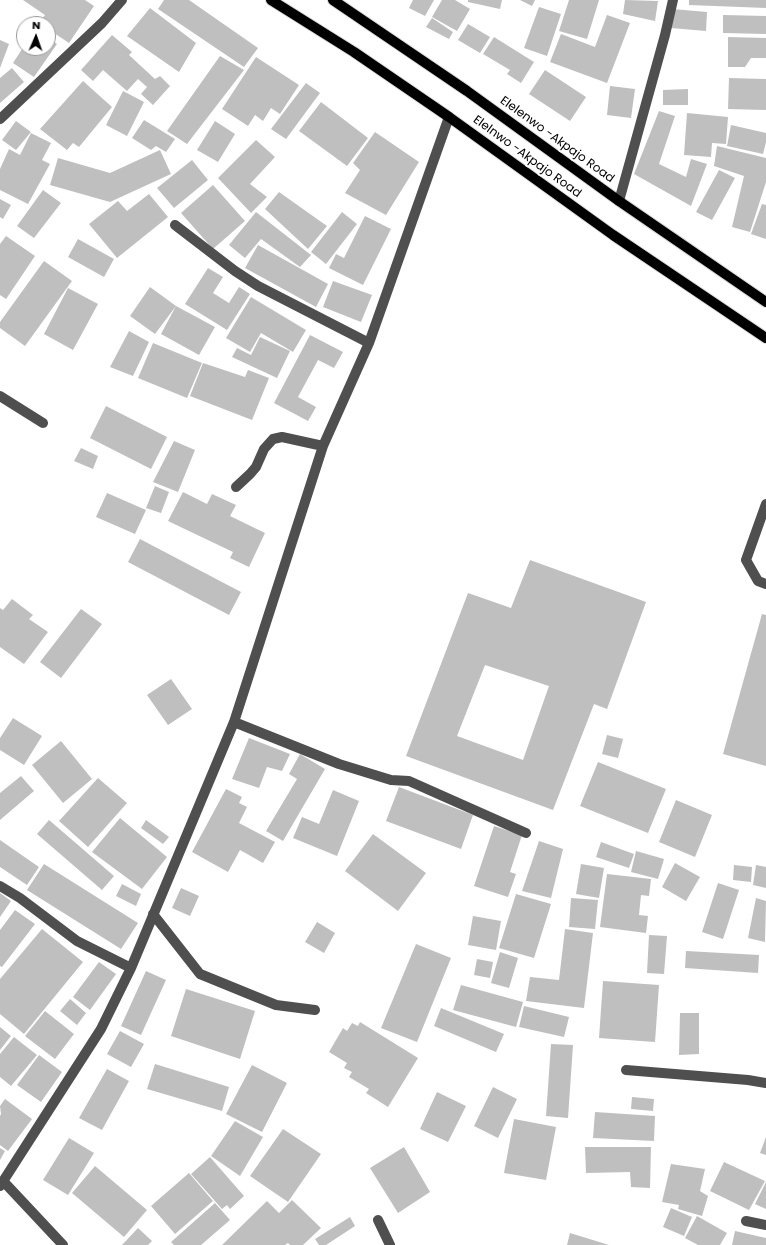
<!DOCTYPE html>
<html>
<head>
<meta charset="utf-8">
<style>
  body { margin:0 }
  #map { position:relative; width:766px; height:1245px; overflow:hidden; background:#fff; font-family:Poppins,sans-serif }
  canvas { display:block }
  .north { position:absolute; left:16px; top:16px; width:40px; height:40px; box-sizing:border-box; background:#fff; border:1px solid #999; border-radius:50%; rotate:2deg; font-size:11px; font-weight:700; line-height:16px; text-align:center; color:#000 }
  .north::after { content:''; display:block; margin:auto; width:14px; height:18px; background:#000; clip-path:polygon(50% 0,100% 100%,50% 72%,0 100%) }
</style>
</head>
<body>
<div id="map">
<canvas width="766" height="1245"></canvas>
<div class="north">N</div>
</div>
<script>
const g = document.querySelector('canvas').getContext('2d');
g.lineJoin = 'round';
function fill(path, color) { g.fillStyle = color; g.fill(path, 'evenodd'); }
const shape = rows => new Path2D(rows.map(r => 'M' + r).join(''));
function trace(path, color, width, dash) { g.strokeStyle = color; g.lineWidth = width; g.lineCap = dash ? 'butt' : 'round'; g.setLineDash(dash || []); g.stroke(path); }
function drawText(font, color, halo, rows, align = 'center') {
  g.font = font + ' Poppins,sans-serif'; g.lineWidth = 4; g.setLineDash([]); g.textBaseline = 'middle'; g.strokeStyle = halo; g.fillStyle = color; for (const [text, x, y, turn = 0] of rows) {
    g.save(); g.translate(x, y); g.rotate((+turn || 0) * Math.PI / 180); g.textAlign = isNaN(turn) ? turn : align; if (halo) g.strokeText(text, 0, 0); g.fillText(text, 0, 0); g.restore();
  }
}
fill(shape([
  [23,0,85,0,94,6,69,43,48,29,48,24,39,23,45,15],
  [164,0,189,0,258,48,244,67,158,9],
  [413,0,434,0,425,16,409,8],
  [442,0,455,0,470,9,457,31,432,17],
  [468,0,502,0,500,9,468,2],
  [520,0,535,0,532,6],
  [569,0,599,0,587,39,559,31],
  [625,0,658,1,655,21,623,14],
  [689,0,766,0,766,8,689,5],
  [539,7,561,14,547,56,524,48],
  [150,8,196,43,179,72,127,36],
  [672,9,707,12,706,31,671,28],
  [607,15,630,23,607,83,550,62,561,34,595,47],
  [723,15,766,16,766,34,723,33],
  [432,18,453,32,449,39,426,27],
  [468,24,490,37,480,53,458,40],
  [112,35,132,52,129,55,155,79,160,76,170,86,153,105,141,94,147,87,138,79,127,91,103,70,93,81,81,70],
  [494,37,534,62,521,83,507,74,510,70,483,54],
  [728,37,766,38,766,58,751,58,745,67,728,67],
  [48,38,57,44,34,77,13,63,24,46,24,48,48,48],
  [0,40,9,44,0,68],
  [220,56,244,70,187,144,167,131],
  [256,57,299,85,280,114,271,108,263,121,255,115,248,126,222,109],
  [12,68,24,82,0,103,0,78],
  [545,70,586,97,570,121,529,94],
  [729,78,766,79,766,110,728,109],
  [83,81,112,107,79,147,73,143,67,150,40,129],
  [306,83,320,93,286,139,271,129],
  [610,86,635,89,631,118,607,115],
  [688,89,688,105,663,105,663,90],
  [123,91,144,102,127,136,106,125],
  [321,102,368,138,347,166,299,131],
  [659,111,675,116,659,164,686,177,691,159,707,164,691,206,634,174],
  [687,113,728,117,726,144,712,143,711,157,684,155],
  [144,120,175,139,166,152,156,146,151,150,132,138],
  [16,121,31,132,16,150,2,140],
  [215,121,235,134,218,162,197,150],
  [731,125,766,133,766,142,763,154,727,146],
  [375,132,419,162,386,215,345,193,360,170,353,163],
  [31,133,51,143,42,160,50,164,28,204,0,190,0,169,9,149,20,155],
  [256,140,275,157,250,184,267,197,251,213,218,178],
  [717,146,766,158,766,182,750,232,732,227,744,176,714,166],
  [160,150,171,174,110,202,50,185,58,158,110,173],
  [192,160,208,180,174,208,157,188],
  [719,170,735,178,712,220,696,212],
  [213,185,245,221,213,249,181,213],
  [43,190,61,203,34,238,17,226],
  [279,192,327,226,308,249,265,209],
  [149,194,168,217,117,258,89,224,118,201,127,211],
  [0,199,11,205,3,219,0,217],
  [762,204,766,205,766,239,751,234],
  [256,212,311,255,300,267,261,239,245,258,229,245],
  [342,212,357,224,326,264,311,252],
  [365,216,391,229,363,285,329,268,336,254,344,258],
  [6,236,35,256,6,299,0,295,0,244],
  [78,239,114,259,104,277,68,257],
  [258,245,328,284,316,307,245,268],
  [44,261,72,281,25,346,0,328,0,322],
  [208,268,223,277,213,293,229,303,239,287,250,294,227,330,185,304],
  [333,281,372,295,361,322,323,307],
  [150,287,176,306,155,334,130,316],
  [68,288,98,304,73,350,44,334],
  [251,297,306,330,293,352,261,333,250,352,226,338],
  [176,306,215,327,199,355,161,334],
  [129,331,149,342,133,376,110,367],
  [310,335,343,352,334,368,318,360,298,397,316,407,308,421,274,403],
  [260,337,290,351,277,378,232,357,237,348,251,355],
  [153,343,202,363,187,398,138,378],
  [203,363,245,377,248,370,269,378,252,420,190,396],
  [106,406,167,437,151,469,90,438],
  [174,441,195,450,178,492,153,482],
  [81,448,98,456,93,469,74,461],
  [155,486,169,492,161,513,146,508],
  [183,492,207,504,212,494,236,505,230,516,265,533,249,567,230,558,233,552,168,521],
  [107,493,146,510,135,534,96,517],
  [140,539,241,592,229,615,128,562],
  [530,560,646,602,607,709,594,704,553,810,406,756,468,593,511,608],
  [485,665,549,686,523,760,457,736],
  [12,599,33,615,29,619,48,632,24,664,0,647,0,608,3,610],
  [81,609,102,624,61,678,40,662],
  [762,614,766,615,766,766,723,754],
  [171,679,192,709,168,725,147,695],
  [13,718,42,736,24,765,0,750,0,738],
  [607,735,623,739,618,758,602,754],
  [249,738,290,754,282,771,267,767,259,788,232,779],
  [61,741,92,779,63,803,32,765],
  [300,754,325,769,283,841,266,831,297,779,289,774],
  [598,762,666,789,648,833,580,806],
  [21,776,34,791,0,820,0,793],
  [98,778,127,803,88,847,59,821],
  [399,787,473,815,461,849,386,821],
  [226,789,242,797,239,803,247,807,239,823,275,842,263,863,240,850,228,872,192,852],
  [333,790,359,801,337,856,293,838,302,817,319,824],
  [676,800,712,815,695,857,659,842],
  [120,818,167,857,142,889,92,852],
  [49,820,114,876,102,890,37,834],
  [146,820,169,837,163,844,141,828],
  [494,826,522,835,510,872,516,874,508,897,474,886],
  [373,834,426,873,398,911,345,871],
  [0,840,39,867,27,885,0,867],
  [539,841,563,849,551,898,522,891],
  [601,842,634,854,629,868,596,857],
  [636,851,664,859,658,879,631,872],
  [675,863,700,877,686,901,662,887],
  [44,864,138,923,121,949,27,890],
  [581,864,604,868,599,898,576,894],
  [734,865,752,867,751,882,733,880],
  [756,865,766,867,766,888,753,885],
  [607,874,651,879,649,896,641,895,639,915,648,916,646,933,600,927],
  [718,883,739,890,723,939,702,932],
  [122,884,141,894,136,906,116,896],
  [181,888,199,896,190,916,172,908],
  [0,893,11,901,0,917],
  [516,894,551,904,534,958,499,948],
  [571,898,598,900,595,929,569,927],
  [756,898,766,901,765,942,748,938],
  [15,910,35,924,2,967,0,966,0,930],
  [473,916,501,921,496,950,468,945],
  [317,922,335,933,324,953,305,942],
  [42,929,83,962,24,1034,0,1014,0,979],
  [565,929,593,933,584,1008,526,1001,530,977,559,980],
  [649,935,667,936,664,974,647,973],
  [416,944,451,958,417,1042,381,1028],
  [686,951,759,955,758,973,685,968],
  [500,952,518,958,509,988,491,983],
  [477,959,493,962,490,978,474,975],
  [99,962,116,974,90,1010,73,997],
  [146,971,166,980,141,1035,121,1026],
  [603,981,659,985,655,1042,599,1038],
  [461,985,523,1002,516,1027,453,1010],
  [186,989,255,1011,240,1059,171,1036],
  [70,999,86,1013,77,1025,60,1011],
  [524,1006,569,1017,564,1037,519,1027],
  [441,1008,504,1034,496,1052,434,1026],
  [45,1011,74,1034,55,1059,25,1036],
  [680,1013,699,1013,699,1054,679,1055],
  [360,1022,418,1058,388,1107,366,1093,369,1089,349,1077,352,1072,344,1068,347,1063,329,1052,343,1028,347,1031,352,1023,358,1026],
  [0,1027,11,1036,0,1050],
  [120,1031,144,1044,131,1067,107,1054],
  [14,1037,37,1055,11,1086,0,1077,0,1054],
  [551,1044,573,1045,568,1118,546,1116],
  [39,1055,62,1072,41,1102,17,1085],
  [155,1064,229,1087,222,1111,147,1089],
  [252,1065,287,1083,262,1132,226,1114],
  [107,1069,129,1081,102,1130,79,1118],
  [493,1087,517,1099,498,1138,474,1126],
  [437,1092,466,1106,448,1142,420,1129],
  [632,1097,654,1099,653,1111,631,1109],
  [5,1099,32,1119,8,1151,0,1145,0,1116,1,1114,0,1106],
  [595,1112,655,1116,654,1141,593,1138],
  [514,1119,556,1127,546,1180,504,1173],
  [235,1121,263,1137,240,1176,211,1156],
  [283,1129,321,1154,288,1202,250,1176],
  [766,1137,766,1155,760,1153],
  [69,1138,94,1153,68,1195,43,1180],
  [404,1147,430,1192,398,1213,370,1168],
  [585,1147,651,1147,650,1188,631,1187,630,1172,586,1173],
  [0,1148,5,1151,0,1160],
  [210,1157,244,1196,230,1209,227,1205,222,1209,191,1174],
  [724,1162,765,1181,749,1210,710,1191],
  [671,1164,705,1169,700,1191,708,1196,702,1216,678,1209,679,1205,662,1202],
  [95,1166,147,1210,124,1237,72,1193],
  [189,1173,213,1201,175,1234,151,1206],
  [766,1182,766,1209,755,1204],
  [292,1200,321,1228,303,1245,290,1245,288,1243,285,1245,222,1245,267,1201,279,1213],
  [215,1203,230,1220,201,1245,174,1245,171,1242],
  [671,1208,692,1217,684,1236,663,1227],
  [697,1216,727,1233,720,1245,698,1245,685,1238],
  [350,1217,355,1226,326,1245,319,1245,315,1239],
  [138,1228,152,1241,148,1245,122,1245],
  [735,1231,766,1238,766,1245,732,1245],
  [570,1233,609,1245,567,1245]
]), '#bfbfbf');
const major = shape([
  [271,0,354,52,449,117,613,235,766,338],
  [333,0,467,91,619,201,766,302]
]);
trace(major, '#dbdbdb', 12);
trace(shape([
  [0,119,102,23,122,0],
  [619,201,665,35,673,0],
  [175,225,235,271,258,286,369,343],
  [0,396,43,423],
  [236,487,250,474,256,467,264,449,273,439,282,437,323,446],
  [766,504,746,560,758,581,766,584],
  [234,722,339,764,391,780,409,781,526,833],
  [0,886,20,898,77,941,131,968],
  [153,914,200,974,276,1005,315,1010],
  [626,1070,748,1080,766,1083],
  [4,1182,63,1245],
  [0,1186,101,1029,131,968,234,722,323,446,369,343,449,117],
  [378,1220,390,1245],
  [746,1221,766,1225]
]), '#4f4f4f', 10);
trace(major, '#000', 10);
drawText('12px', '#000', '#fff', [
  ["Elelenwo -Akpajo Road",557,140,36],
  ["Elelnwo -Akpajo Road",527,157,36]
]);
</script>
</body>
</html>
